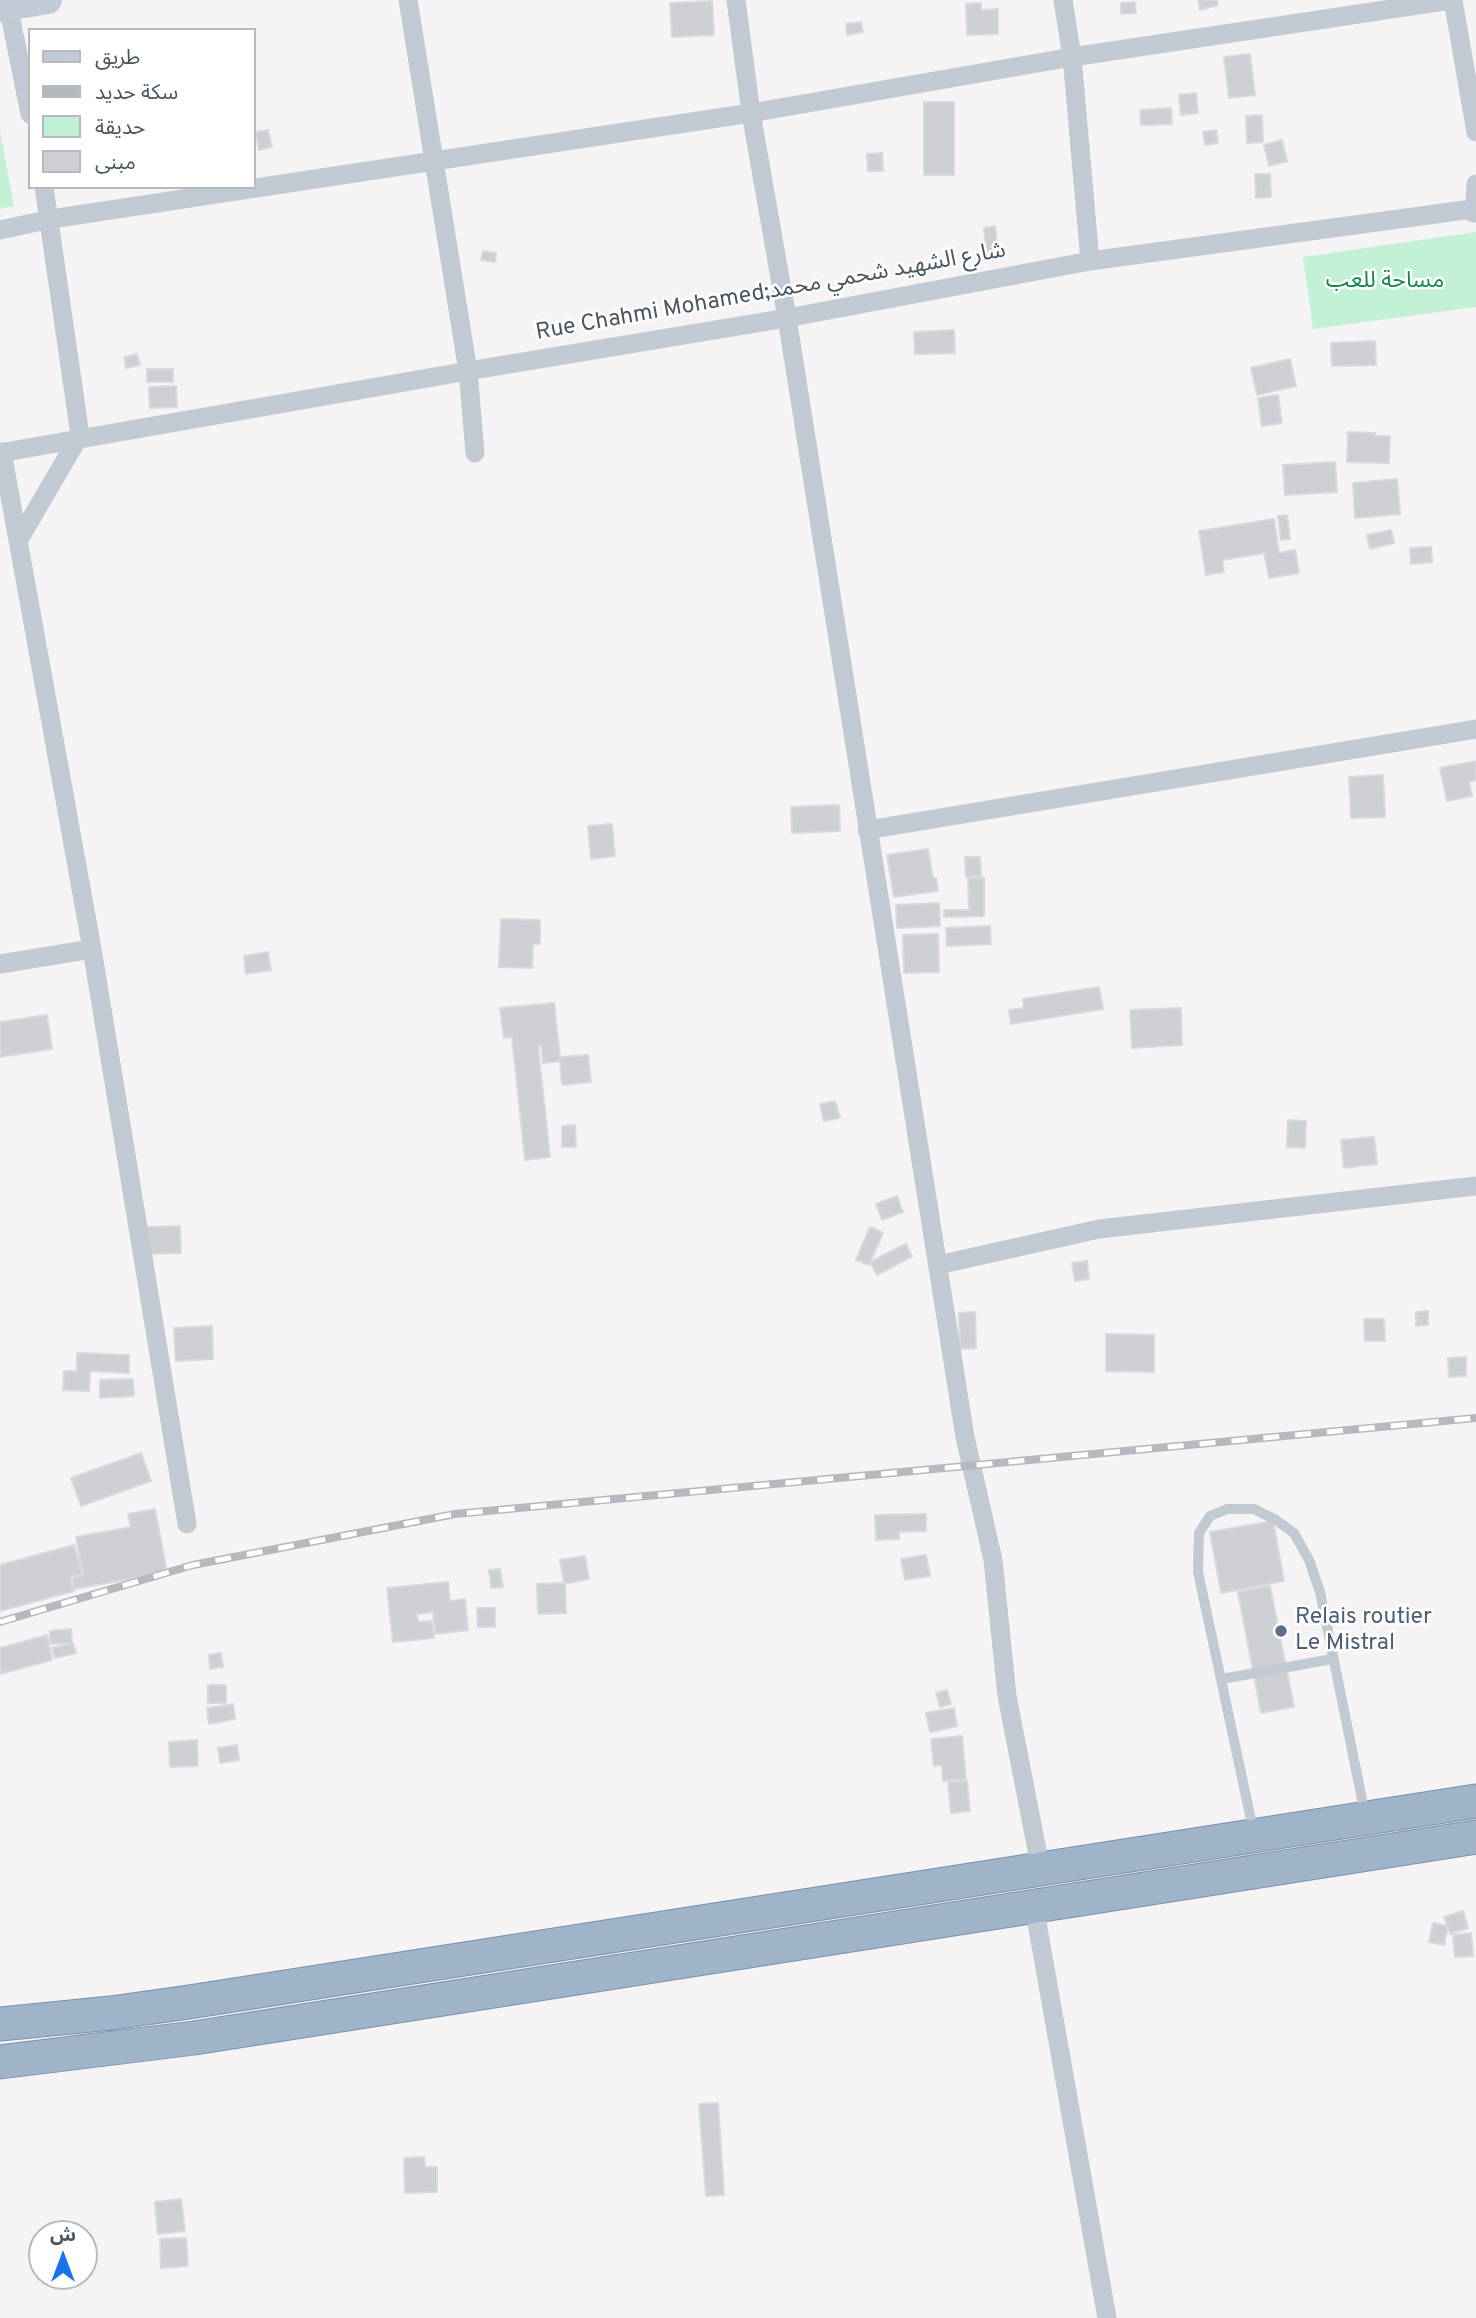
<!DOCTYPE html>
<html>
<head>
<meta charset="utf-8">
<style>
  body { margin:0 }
  #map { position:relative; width:1476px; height:2318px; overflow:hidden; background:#f5f3f3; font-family:Overpass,"Noto Sans Arabic",sans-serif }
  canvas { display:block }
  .legend { position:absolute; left:28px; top:28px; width:228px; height:161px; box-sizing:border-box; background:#fff; border:2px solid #b7bbc0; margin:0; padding:9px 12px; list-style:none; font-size:21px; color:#4a5661 }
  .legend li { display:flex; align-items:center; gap:14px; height:35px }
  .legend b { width:35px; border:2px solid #b7bbc0 }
  .north { position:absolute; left:28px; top:2220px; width:70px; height:70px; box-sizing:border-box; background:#fff; border:2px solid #b7bbc0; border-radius:50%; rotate:0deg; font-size:19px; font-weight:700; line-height:28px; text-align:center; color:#4a5661 }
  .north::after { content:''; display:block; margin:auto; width:24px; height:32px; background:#1a73e8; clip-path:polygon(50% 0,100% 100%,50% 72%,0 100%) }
</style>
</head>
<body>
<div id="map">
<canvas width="1476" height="2318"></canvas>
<ul class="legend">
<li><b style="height:9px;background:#c1cbd6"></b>طريق</li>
<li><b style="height:9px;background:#b5b8bd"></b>سكة حديد</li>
<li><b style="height:19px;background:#c3f1d5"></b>حديقة</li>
<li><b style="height:19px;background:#cdcfd5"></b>مبنى</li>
</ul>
<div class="north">ش</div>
</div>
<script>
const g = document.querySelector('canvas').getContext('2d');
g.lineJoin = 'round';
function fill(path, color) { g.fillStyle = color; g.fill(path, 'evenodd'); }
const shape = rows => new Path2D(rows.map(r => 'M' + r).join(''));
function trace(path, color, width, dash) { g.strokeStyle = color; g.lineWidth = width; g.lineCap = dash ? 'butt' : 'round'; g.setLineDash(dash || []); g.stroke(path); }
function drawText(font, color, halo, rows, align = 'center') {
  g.font = font + ' Overpass,"Noto Sans Arabic",sans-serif'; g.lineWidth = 5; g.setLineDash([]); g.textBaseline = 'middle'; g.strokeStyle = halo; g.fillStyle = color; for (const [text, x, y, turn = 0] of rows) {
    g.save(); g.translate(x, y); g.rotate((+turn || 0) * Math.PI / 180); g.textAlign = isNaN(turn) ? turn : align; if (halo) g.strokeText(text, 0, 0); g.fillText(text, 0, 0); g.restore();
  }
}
fill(shape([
  [0,131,14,206,0,209],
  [1476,232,1476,307,1313,329,1303,257]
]), '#c3f1d5');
const building = shape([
  [1198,0,1217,0,1218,5,1200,10,1198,0],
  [712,1,714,35,672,37,670,3,712,1],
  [1135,2,1136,13,1121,14,1121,3,1135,2],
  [981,3,981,10,998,9,998,34,967,35,966,4,981,3],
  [861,22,863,32,847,35,846,24,861,22],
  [1250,54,1255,95,1229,98,1224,57,1250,54],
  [1196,93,1198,113,1181,115,1179,95,1196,93],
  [924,102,954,102,954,175,924,175,924,102],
  [1171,108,1172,124,1141,125,1140,110,1171,108],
  [1262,115,1263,142,1247,143,1246,116,1262,115],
  [268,130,272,147,259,150,256,132,268,130],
  [1216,130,1218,143,1205,145,1203,132,1216,130],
  [1282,140,1287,161,1269,166,1264,145,1282,140],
  [882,153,883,171,868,171,867,154,882,153],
  [1255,174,1270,174,1271,197,1256,198,1255,174],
  [995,226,999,259,987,260,984,228,995,226],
  [483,251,496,253,495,262,481,260,483,251],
  [954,330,955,353,915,354,914,332,954,330],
  [1375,341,1376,365,1332,366,1331,343,1375,341],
  [137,354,140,365,126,368,124,357,137,354],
  [1290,359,1296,386,1257,395,1251,368,1290,359],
  [147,369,173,369,173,382,147,382,147,369],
  [176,386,177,407,150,408,149,387,176,386],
  [1278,395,1282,423,1262,426,1258,398,1278,395],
  [1348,432,1375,433,1375,436,1390,436,1389,463,1347,462,1348,432],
  [1335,462,1337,492,1285,495,1283,465,1335,462],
  [1397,479,1400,514,1355,518,1353,483,1397,479],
  [1287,515,1290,539,1281,540,1278,516,1287,515],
  [1274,519,1279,553,1295,550,1299,573,1269,578,1264,553,1222,560,1224,572,1206,575,1199,531,1274,519],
  [1391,530,1394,543,1370,549,1367,535,1391,530],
  [1431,547,1432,562,1411,564,1410,548,1431,547],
  [1476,761,1476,780,1469,782,1472,796,1447,801,1440,768,1476,761],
  [1383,775,1385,817,1351,818,1349,777,1383,775],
  [839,805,840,831,792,833,791,807,839,805],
  [612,824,615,856,591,859,588,826,612,824],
  [928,849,933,878,936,878,938,891,894,897,887,855,928,849],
  [965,857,980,857,981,876,966,877,965,857],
  [968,878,984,878,984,916,944,917,944,910,969,910,968,878],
  [939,903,940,926,897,928,896,905,939,903],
  [501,919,540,920,540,944,533,944,532,968,499,967,501,919],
  [990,926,991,944,947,946,946,928,990,926],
  [938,934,939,972,904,973,903,935,938,934],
  [268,952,271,970,246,974,244,956,268,952],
  [1099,987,1103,1009,1011,1024,1009,1010,1024,1008,1023,999,1099,987],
  [554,1003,560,1057,588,1055,591,1082,562,1085,560,1061,543,1063,541,1045,538,1046,550,1157,525,1160,512,1037,504,1038,500,1008,554,1003],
  [1181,1008,1182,1045,1132,1048,1130,1010,1181,1008],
  [47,1015,52,1049,0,1057,0,1022,47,1015],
  [835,1101,840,1118,824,1121,820,1104,835,1101],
  [1288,1120,1306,1121,1305,1148,1287,1147,1288,1120],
  [575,1125,576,1147,562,1147,562,1126,575,1125],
  [1374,1137,1377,1164,1344,1168,1341,1140,1374,1137],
  [897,1196,903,1212,882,1220,876,1204,897,1196],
  [180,1226,181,1253,148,1254,147,1227,180,1226],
  [870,1227,883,1233,869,1265,856,1260,870,1227],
  [906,1244,912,1256,877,1275,870,1262,906,1244],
  [1087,1261,1089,1279,1075,1281,1072,1263,1087,1261],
  [1428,1311,1428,1325,1416,1326,1416,1312,1428,1311],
  [975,1312,976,1348,960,1349,959,1313,975,1312],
  [1364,1319,1384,1319,1385,1341,1365,1341,1364,1319],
  [212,1326,213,1359,176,1361,174,1328,212,1326],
  [1106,1334,1154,1335,1154,1372,1106,1371,1106,1334],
  [77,1353,129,1355,129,1373,90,1371,89,1391,63,1390,64,1371,77,1371,77,1353],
  [1466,1357,1466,1376,1449,1377,1448,1358,1466,1357],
  [133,1379,134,1396,100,1398,100,1380,133,1379],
  [141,1453,151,1481,81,1506,71,1478,141,1453],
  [155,1509,167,1572,74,1589,72,1578,83,1576,76,1537,131,1527,128,1514,155,1509],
  [926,1514,926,1531,899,1532,899,1539,876,1540,875,1515,926,1514],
  [1273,1521,1284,1581,1221,1593,1210,1532,1273,1521],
  [74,1545,82,1574,70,1577,74,1591,0,1611,0,1565,74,1545],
  [926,1555,930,1576,905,1580,901,1559,926,1555],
  [585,1556,589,1579,564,1584,560,1560,585,1556],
  [500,1569,503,1587,491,1588,489,1570,500,1569],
  [448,1582,450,1601,465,1599,468,1630,435,1634,433,1612,417,1614,418,1622,432,1621,434,1638,393,1642,387,1588,448,1582],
  [565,1583,566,1613,538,1614,537,1584,565,1583],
  [1270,1586,1294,1707,1261,1713,1238,1592,1270,1586],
  [477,1608,495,1608,495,1627,478,1627,477,1608],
  [71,1629,72,1643,50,1644,50,1631,71,1629],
  [47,1635,52,1660,0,1674,0,1648,47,1635],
  [73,1643,76,1653,55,1658,52,1648,73,1643],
  [221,1653,223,1667,210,1669,209,1655,221,1653],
  [208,1685,226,1685,226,1703,208,1703,208,1685],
  [947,1690,951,1704,940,1707,936,1693,947,1690],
  [233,1704,235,1719,209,1724,207,1708,233,1704],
  [954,1708,957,1726,930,1732,926,1713,954,1708],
  [962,1736,966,1779,943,1781,942,1765,934,1766,931,1739,962,1736],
  [197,1740,198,1766,170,1767,169,1742,197,1740],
  [237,1745,239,1760,220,1763,218,1748,237,1745],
  [967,1781,970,1811,951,1813,948,1782,967,1781],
  [1463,1911,1468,1928,1450,1934,1444,1917,1463,1911],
  [1433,1923,1448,1926,1444,1945,1429,1942,1433,1923],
  [1471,1933,1473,1956,1455,1957,1453,1935,1471,1933],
  [718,2103,724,2195,706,2196,699,2104,718,2103],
  [424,2157,425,2167,437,2167,437,2192,405,2193,404,2158,424,2157],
  [181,2199,185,2231,158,2234,155,2202,181,2199],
  [186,2238,188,2266,161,2268,160,2239,186,2238]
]);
fill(building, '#cdcfd5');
trace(building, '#d7d9de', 2);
const trunk = shape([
  [0,2024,111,2013,189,2002,1476,1801],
  [0,2062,194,2038,1476,1837]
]);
trace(trunk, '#7690ad', 35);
trace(shape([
  [1222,1679,1332,1659],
  [1253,1829,1198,1572,1199,1533,1210,1516,1227,1509,1254,1509,1276,1520,1294,1533,1309,1560,1320,1592,1365,1814]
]), '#c1cad2', 10);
trace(shape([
  [7,0,30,114],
  [408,0,468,371,475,453],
  [736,0,751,113,787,318,965,1437,993,1560,1007,1696,1037,1850],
  [1063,0,1072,57,1090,261],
  [1453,0,1476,132],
  [1474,213,1476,184],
  [0,230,51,219,751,113,1072,57,1451,0],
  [2,452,92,949,187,1524],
  [0,453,468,371,787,318,1090,261,1465,210,1476,213],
  [18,541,80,435,44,187],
  [867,830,1476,729],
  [0,964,92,949],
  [938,1265,1099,1229,1476,1186],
  [1034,1906,1107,2318]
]), '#c1cad2', 19);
trace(shape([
  [0,8,48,0]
]), '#c1cbd6', 28);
trace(trunk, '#9fb4c9', 33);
const rail = shape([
  [0,1622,193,1565,455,1514,1476,1418]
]);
trace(rail, '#b5b8bd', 8);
trace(rail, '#fff', 5, [16]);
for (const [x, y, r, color] of [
  [1281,1631,7,"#5c6f8a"]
]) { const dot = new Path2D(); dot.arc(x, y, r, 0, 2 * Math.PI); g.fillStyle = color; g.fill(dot); trace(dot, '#fff', 2.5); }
drawText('23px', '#17864f', '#fff', [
  ["مساحة للعب",1385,282]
]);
drawText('23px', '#4a5661', '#fff', [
  ["Rue Chahmi Mohamed;شارع الشهيد شحمي محمد",771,293,-10]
]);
drawText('23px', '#4e5e75', '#fff', [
  ["Relais routier",1295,1618],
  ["Le Mistral",1295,1644]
], 'left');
</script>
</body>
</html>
